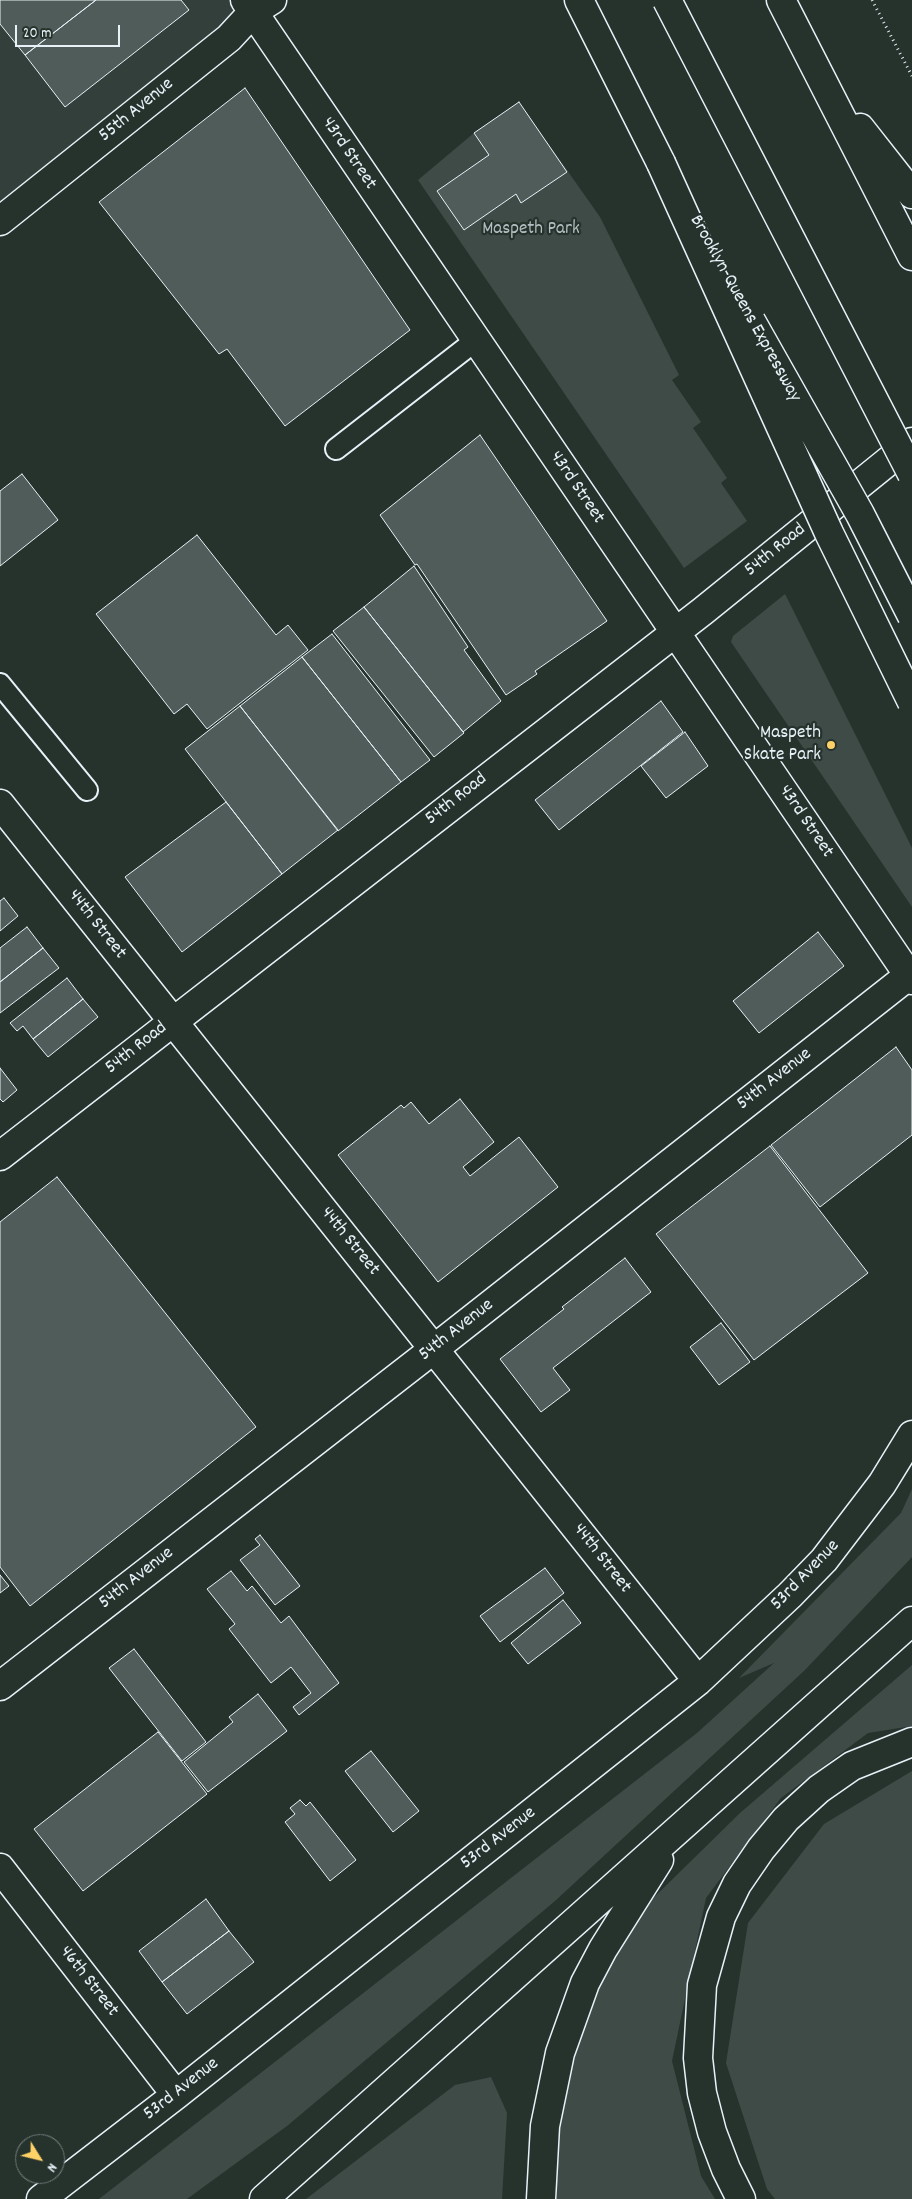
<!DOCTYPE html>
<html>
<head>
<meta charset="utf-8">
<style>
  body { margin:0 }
  #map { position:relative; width:912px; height:2199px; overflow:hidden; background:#26332d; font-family:Dekko,sans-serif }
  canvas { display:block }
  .north { position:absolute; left:15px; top:2134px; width:50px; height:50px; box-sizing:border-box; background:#26332d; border:1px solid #747f7e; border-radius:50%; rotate:126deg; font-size:14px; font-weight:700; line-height:20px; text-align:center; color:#e8f1f8 }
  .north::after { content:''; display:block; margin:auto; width:18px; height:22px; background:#ffd166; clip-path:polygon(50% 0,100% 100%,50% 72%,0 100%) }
  .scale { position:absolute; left:15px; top:25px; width:105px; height:22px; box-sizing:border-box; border:2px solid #e8f1f8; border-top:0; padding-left:6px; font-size:15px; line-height:18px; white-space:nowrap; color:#e8f1f8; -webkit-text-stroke:4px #26332d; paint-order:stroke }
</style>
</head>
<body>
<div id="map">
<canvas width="912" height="2199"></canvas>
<div class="north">N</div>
<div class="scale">20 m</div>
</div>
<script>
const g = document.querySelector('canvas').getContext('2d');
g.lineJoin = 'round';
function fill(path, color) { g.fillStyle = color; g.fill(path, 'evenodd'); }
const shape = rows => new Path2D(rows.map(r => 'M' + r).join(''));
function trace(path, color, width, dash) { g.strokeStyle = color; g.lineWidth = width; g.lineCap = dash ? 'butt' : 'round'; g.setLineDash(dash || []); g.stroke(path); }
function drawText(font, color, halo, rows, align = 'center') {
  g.font = font + ' Dekko,sans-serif'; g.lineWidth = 4.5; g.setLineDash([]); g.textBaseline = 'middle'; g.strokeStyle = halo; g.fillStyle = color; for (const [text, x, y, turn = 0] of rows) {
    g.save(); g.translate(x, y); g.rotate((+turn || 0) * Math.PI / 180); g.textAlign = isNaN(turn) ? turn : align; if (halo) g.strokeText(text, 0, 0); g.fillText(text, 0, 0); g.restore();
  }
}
fill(shape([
  [0,0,240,0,229,38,0,221]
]), '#333f3a');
fill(shape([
  [519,102,600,217,679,375,672,380,701,422,693,428,727,478,721,483,747,521,684,568,418,180,474,133],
  [785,594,912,848,912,907,731,642,733,636],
  [912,1489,912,1557,805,1670,555,1901,287,2126,187,2199,99,2199,697,1733,774,1663,739,1678,901,1513],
  [912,1665,912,1726,868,1733,781,1798,706,1898,672,2061,701,2176,715,2199,557,2199,557,2127,578,2020,635,1916,740,1813],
  [912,1771,912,2199,775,2199,767,2189,726,2063,748,1923,824,1824],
  [491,2077,507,2113,502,2199,306,2199,455,2085]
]), '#3e4b47');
const building = shape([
  [0,0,96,0,25,55,0,24,0,0],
  [96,0,181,0,189,10,65,107,25,55,96,0],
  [245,88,410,330,285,426,227,349,219,354,99,202,245,88],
  [519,102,567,172,521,203,516,194,464,230,437,191,489,155,474,133,519,102],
  [480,435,607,621,535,671,537,674,506,695,417,564,415,565,380,515,480,435],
  [22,474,58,520,0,566,0,491,22,474],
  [197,535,276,635,288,625,308,650,207,729,187,704,174,714,96,614,197,535],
  [414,566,468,647,464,650,501,701,463,732,364,607,414,566],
  [364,607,464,733,434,757,333,631,364,607],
  [332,634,430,760,401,782,302,657,332,634],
  [302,657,401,782,338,831,240,706,302,657],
  [661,701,683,732,559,830,535,800,661,701],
  [240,706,338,830,282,874,185,749,240,706],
  [685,732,708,766,666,798,641,766,685,732],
  [226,802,282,874,182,952,125,877,226,802],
  [4,898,18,916,0,931,0,901,4,898],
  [27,927,43,948,0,982,0,948,27,927],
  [818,932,844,966,759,1033,733,1001,818,932],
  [43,948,59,968,0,1013,0,982,43,948],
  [67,978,83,999,33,1039,23,1026,17,1031,10,1023,67,978],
  [83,999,98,1017,48,1057,33,1039,83,999],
  [896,1047,912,1070,912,1135,820,1207,771,1145,896,1047],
  [0,1068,17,1090,3,1102,0,1099,0,1068],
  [460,1099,494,1142,463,1167,470,1176,519,1137,558,1187,438,1282,338,1155,401,1105,404,1108,411,1102,429,1124,460,1099],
  [770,1146,868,1273,754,1360,656,1234,770,1146],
  [57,1177,256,1427,30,1606,0,1567,0,1222,57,1177],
  [625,1258,651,1292,553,1368,570,1390,541,1412,500,1359,564,1309,562,1307,625,1258],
  [721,1323,750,1362,719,1385,690,1347,721,1323],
  [260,1535,300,1586,275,1605,240,1560,260,1545,255,1539,260,1535],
  [545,1568,564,1593,500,1642,480,1616,545,1568],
  [231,1571,247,1591,252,1586,281,1623,289,1616,339,1683,299,1715,293,1707,311,1693,291,1667,271,1683,229,1629,235,1624,207,1589,231,1571],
  [0,1575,9,1586,0,1593,0,1575],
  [563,1600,581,1623,528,1664,511,1643,563,1600],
  [134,1649,206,1742,182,1761,109,1668,134,1649],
  [258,1694,287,1731,208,1792,184,1762,233,1722,229,1717,258,1694],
  [158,1732,207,1794,83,1891,34,1829,158,1732],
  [371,1751,419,1811,393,1832,345,1771,371,1751],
  [300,1800,306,1806,310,1802,356,1860,330,1881,285,1822,295,1814,290,1808,300,1800],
  [206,1899,229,1931,162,1982,139,1951,206,1899],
  [229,1931,254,1962,187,2014,162,1982,229,1931]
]);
fill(building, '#505c59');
trace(building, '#e8f1f8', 1);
const lane = shape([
  [336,449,475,341],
  [0,684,87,790]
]);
const street = shape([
  [245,0,912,980],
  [0,221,229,38,253,12,272,0],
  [0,804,698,1681],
  [0,1156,703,611,912,442],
  [0,1686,434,1349,912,973],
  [0,1868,176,2095],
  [41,2199,176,2095,698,1681,790,1595,824,1560,882,1484,912,1435]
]);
const highway = shape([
  [579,0,661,163],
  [781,0,912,256],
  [860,128,912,194],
  [264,2199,912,1621],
  [541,2199,545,2126,560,2053,585,1983,603,1949,659,1860],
  [741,2199,726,2169,712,2132,702,2093,698,2058,702,1985,721,1917,737,1884,761,1849,786,1819,819,1789,852,1766,912,1742]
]);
trace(lane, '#e8f1f8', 24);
trace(street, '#e8f1f8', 31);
trace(highway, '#e8f1f8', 31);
trace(shape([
  [872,0,912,76]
]), '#e8f1f8', 3, [1, 4]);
trace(lane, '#26332d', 20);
trace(street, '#26332d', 28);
trace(highway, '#26332d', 28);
const highwayBridge = shape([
  [667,0,912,474],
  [661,163,829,533,912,702],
  [751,321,860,514,912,616]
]);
trace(highwayBridge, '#e8f1f8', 31, []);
trace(highwayBridge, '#26332d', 28);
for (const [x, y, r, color] of [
  [831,745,5,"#ffd166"]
]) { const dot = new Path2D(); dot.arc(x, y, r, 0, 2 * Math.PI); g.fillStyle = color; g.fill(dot); trace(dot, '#26332d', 2); }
drawText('19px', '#e8f1f8', '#26332d', [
  ["55th Avenue",137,111,-39],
  ["43rd Street",348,154,56],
  ["Brooklyn-Queens Expressway",744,309,61],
  ["43rd Street",576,488,56],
  ["54th Road",776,551,-39],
  ["54th Road",457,800,-38],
  ["43rd Street",805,822,56],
  ["44th Street",96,925,52],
  ["54th Road",137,1049,-38],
  ["54th Avenue",775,1080,-38],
  ["44th Street",349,1242,51],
  ["54th Avenue",457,1331,-38],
  ["44th Street",601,1559,52],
  ["53rd Avenue",806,1576,-46],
  ["54th Avenue",137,1579,-38],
  ["53rd Avenue",499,1839,-38],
  ["46th Street",88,1982,52],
  ["53rd Avenue",182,2090,-38]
]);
drawText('19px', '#b5bfc3', '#26332d', [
  ["Maspeth Park",531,230]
]);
drawText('19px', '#e8f1f8', '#26332d', [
  ["Maspeth",821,734],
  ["Skate Park",821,756]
], 'right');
</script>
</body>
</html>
